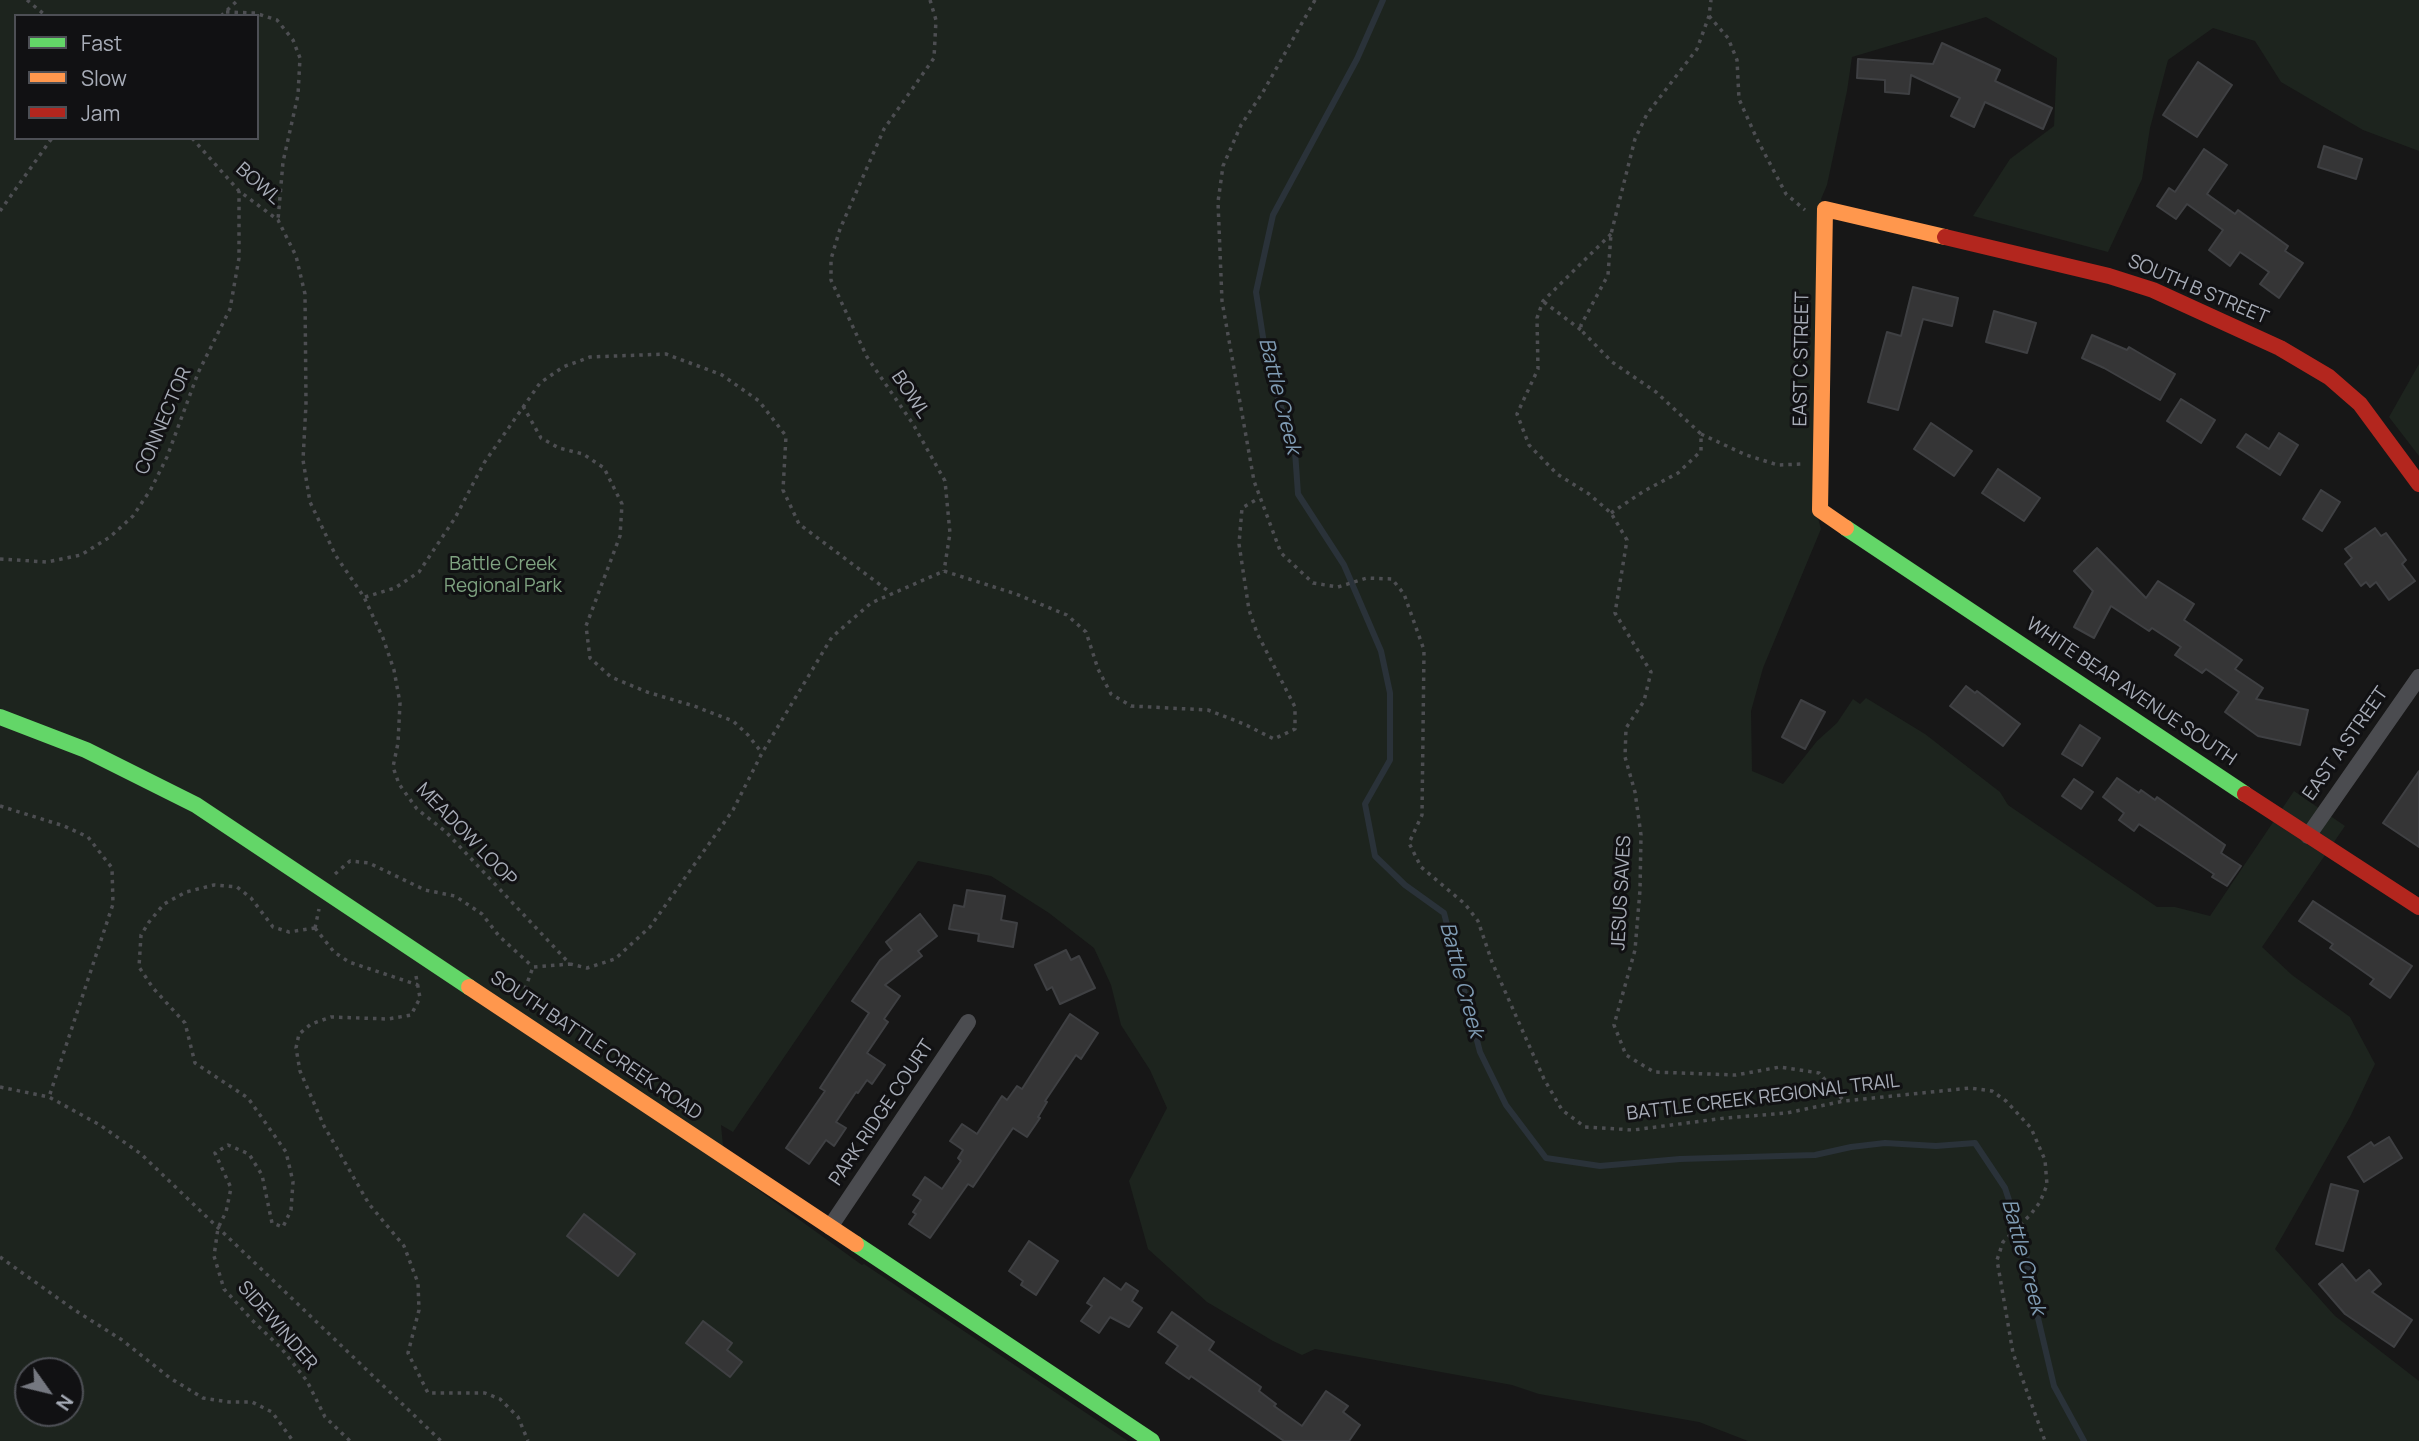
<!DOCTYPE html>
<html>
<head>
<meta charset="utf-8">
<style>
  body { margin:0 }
  #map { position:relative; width:2419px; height:1441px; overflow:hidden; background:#171717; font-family:Manrope,sans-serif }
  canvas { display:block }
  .legend { position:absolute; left:14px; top:14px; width:245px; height:126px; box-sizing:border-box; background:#111113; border:2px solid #4d4f55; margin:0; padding:9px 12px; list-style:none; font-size:21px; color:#a8adb8 }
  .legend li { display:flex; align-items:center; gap:14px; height:35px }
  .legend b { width:35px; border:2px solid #4d4f55 }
  .north { position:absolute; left:14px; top:1357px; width:70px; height:70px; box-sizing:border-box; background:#111113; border:2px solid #4d4f55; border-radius:50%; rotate:124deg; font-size:19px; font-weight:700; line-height:28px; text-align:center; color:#a8adb8 }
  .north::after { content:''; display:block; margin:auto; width:24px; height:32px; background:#757880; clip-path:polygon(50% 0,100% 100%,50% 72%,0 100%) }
</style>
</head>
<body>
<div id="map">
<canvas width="2419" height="1441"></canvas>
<ul class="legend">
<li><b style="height:9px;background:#63d668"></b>Fast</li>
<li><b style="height:9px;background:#ff974d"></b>Slow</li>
<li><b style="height:9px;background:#b3261e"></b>Jam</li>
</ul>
<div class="north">N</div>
</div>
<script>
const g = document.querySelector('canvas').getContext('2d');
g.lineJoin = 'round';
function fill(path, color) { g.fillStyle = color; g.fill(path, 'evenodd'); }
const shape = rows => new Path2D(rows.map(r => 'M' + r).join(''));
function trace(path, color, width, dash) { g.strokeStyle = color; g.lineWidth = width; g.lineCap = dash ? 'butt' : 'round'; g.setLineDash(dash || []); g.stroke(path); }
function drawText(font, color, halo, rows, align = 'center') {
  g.font = font + ' Manrope,sans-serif'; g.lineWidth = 6; g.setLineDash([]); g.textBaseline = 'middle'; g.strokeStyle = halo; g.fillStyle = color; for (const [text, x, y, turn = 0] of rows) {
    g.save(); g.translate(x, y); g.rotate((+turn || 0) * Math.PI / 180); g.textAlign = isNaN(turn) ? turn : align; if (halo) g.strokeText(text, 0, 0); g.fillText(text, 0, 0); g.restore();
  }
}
fill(shape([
  [0,0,2419,0,2419,151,2363,130,2281,82,2255,41,2213,28,2168,60,2150,128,2142,179,2108,252,1973,216,2010,159,2054,126,2057,58,1986,17,1852,57,1847,91,1827,185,1821,199,1826,211,1818,518,1821,529,1763,668,1751,711,1752,771,1783,784,1817,741,1837,723,1853,699,1860,704,1866,698,1925,734,2000,792,2008,805,2157,907,2175,907,2210,916,2294,791,2345,826,2262,947,2292,975,2350,1017,2375,1064,2350,1117,2275,1249,2335,1316,2419,1381,2419,1441,1748,1441,1699,1422,1539,1394,1512,1385,1315,1349,1302,1355,1273,1341,1207,1302,1148,1249,1129,1181,1167,1108,1150,1070,1121,1025,1111,985,1094,948,1049,913,991,876,918,861,733,1132,721,1125,725,1166,862,1265,864,1264,1128,1441,0,1441],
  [16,16,257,16,257,138,16,138],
  [28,1371,70,1371,70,1413,28,1413],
  [2419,364,2419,456,2389,417]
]), '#1d241e');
trace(shape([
  [1383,0,1357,59,1273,215,1256,292,1267,363,1295,451,1298,494,1344,565,1381,651,1390,693,1390,760,1365,804,1375,856,1405,885,1444,913,1480,1052,1506,1105,1546,1158,1600,1166,1680,1159,1815,1155,1851,1147,1885,1143,1936,1146,1975,1143,2005,1188,2026,1252,2030,1284,2054,1386,2084,1441]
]), '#2a3239', 6);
const building = shape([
  [1942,43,2000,70,1995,81,2052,108,2043,129,1985,102,1974,127,1951,116,1960,98,1911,75,1909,94,1885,92,1885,80,1857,78,1858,59,1933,64,1942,43],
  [2198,62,2232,85,2197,137,2163,115,2198,62],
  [2324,146,2362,159,2356,179,2318,167,2324,146],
  [2204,149,2227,165,2207,194,2235,214,2238,210,2288,246,2285,251,2303,263,2279,298,2260,284,2269,272,2240,252,2230,266,2209,250,2223,230,2187,204,2176,219,2157,206,2169,188,2175,192,2204,149],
  [1913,287,1958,298,1952,326,1923,319,1898,410,1868,402,1887,332,1901,336,1913,287],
  [1994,311,2036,323,2027,353,1986,342,1994,311],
  [2092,335,2127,350,2129,347,2175,374,2160,400,2104,368,2082,358,2092,335],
  [2181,399,2215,420,2201,443,2167,421,2181,399],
  [1931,423,1972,451,1954,476,1914,449,1931,423],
  [2279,433,2298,445,2280,475,2237,447,2246,434,2269,449,2279,433],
  [1998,469,2040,498,2024,521,1982,493,1998,469],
  [2321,490,2340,502,2322,531,2303,519,2321,490],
  [2375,528,2381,536,2386,533,2406,560,2402,564,2415,581,2389,600,2376,582,2370,587,2366,582,2361,586,2345,564,2352,558,2345,549,2375,528],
  [2097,548,2146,598,2158,581,2194,604,2184,620,2242,660,2235,669,2263,688,2256,699,2308,710,2300,745,2258,736,2225,712,2239,692,2206,669,2202,673,2175,655,2181,647,2152,628,2149,631,2111,606,2094,638,2074,627,2093,591,2074,571,2097,548],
  [1966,686,1975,693,1977,691,2020,724,2003,746,1950,706,1966,686],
  [1801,700,1825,712,1805,749,1782,737,1801,700],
  [2080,725,2100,738,2082,766,2062,754,2080,725],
  [2419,771,2419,847,2383,823,2419,771],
  [2117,778,2139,793,2141,790,2155,800,2157,797,2225,845,2221,853,2241,866,2227,886,2212,877,2214,874,2139,824,2134,831,2119,820,2124,813,2103,797,2117,778],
  [2074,779,2093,792,2081,809,2062,796,2074,779],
  [967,890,1005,896,1001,920,1017,923,1013,947,978,941,979,934,949,929,954,905,964,907,967,890],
  [2313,901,2412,966,2390,998,2370,984,2374,979,2330,948,2333,944,2299,921,2313,901],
  [920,914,937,936,918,951,922,956,885,985,900,996,884,1019,888,1022,867,1053,885,1065,872,1084,867,1080,858,1093,856,1092,836,1122,846,1128,834,1146,826,1140,809,1164,786,1148,825,1091,820,1088,869,1013,852,1001,880,960,892,950,886,942,920,914],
  [1066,950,1071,960,1079,956,1095,988,1060,1004,1052,987,1047,990,1035,965,1066,950],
  [1070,1014,1098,1033,1081,1059,1076,1055,1045,1101,1047,1102,1038,1117,1040,1118,1027,1137,1013,1128,973,1187,968,1184,930,1238,909,1224,916,1214,913,1212,921,1200,913,1195,925,1177,942,1189,961,1161,958,1158,963,1150,950,1141,962,1124,977,1134,1002,1096,1007,1100,1017,1086,1022,1089,1070,1014],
  [2389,1137,2402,1158,2364,1182,2348,1157,2371,1142,2374,1146,2389,1137],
  [2331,1184,2358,1191,2343,1251,2316,1244,2331,1184],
  [584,1214,635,1254,618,1276,567,1236,584,1214],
  [1029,1241,1058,1261,1036,1295,1021,1285,1023,1281,1009,1271,1029,1241],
  [2342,1264,2356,1281,2369,1270,2381,1284,2372,1292,2412,1320,2394,1347,2345,1314,2319,1284,2342,1264],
  [1104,1278,1121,1290,1126,1283,1138,1291,1132,1301,1142,1308,1129,1327,1110,1317,1099,1333,1081,1321,1092,1306,1087,1303,1104,1278],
  [1172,1312,1214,1342,1209,1350,1261,1387,1259,1391,1276,1404,1274,1406,1302,1426,1326,1391,1348,1406,1343,1412,1360,1425,1349,1441,1284,1441,1191,1376,1189,1379,1166,1363,1178,1346,1158,1332,1172,1312],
  [703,1321,732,1343,727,1350,742,1362,730,1377,686,1343,703,1321]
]);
fill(building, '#353536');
trace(building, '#3f4043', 2);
trace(shape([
  [27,0,46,16],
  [930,0,936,20,934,58,884,129,840,229,831,259,831,280,867,357,913,424,945,481,950,533,944,571],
  [1315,0,1263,92,1241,125,1223,166,1218,202,1222,301,1254,481,1281,553,1313,583,1338,587,1367,578,1392,579,1404,594,1424,650,1422,815,1409,843,1421,867,1465,904,1478,921,1492,962,1544,1079,1562,1110,1585,1127,1633,1130,1725,1118,1787,1113,1844,1101,1970,1088,1992,1091,2006,1101,2031,1128,2045,1160,2047,1185,2040,1202,2031,1214,2003,1242,1997,1260,2013,1353,2045,1441],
  [226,12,255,13,277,20,293,40,300,58,298,95,283,162,278,220],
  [221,16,238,0],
  [1709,16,1728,38,1737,60,1739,99,1757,139,1786,194,1805,210],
  [192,138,239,191,278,220,296,256,305,294,306,404,303,460,310,502,336,556,364,597,383,638,394,670,400,703,398,743,393,767,399,784,417,809,446,832,570,964,587,968,615,959,650,927,733,810,762,753,832,637,871,603,944,571],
  [0,211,52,138],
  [1611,234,1543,301,1537,318,1538,369,1517,414,1529,445,1557,474,1589,494,1611,513,1627,540,1615,613,1651,672,1644,701,1626,728,1625,757,1635,792,1641,835,1640,890,1635,950,1614,1025,1626,1055,1654,1072,1736,1075,1780,1067,1819,1073,1844,1101],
  [1544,302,1581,330],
  [523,406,541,438,559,448,583,454,604,468,622,504,620,536,586,626,590,658,611,677,647,692,694,706,733,721,748,735,762,753],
  [1701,434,1746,455,1778,465,1802,464],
  [1611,513,1644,491,1678,473,1701,451,1701,434,1656,392,1612,362,1581,330,1581,325,1608,275,1611,234,1635,139,1647,114,1697,49,1709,16,1711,0],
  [0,559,47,562,81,555,110,537,133,516,151,489,167,457,198,373,230,309,239,258,239,191],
  [944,571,1016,594,1067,615,1086,632,1098,669,1111,694,1131,706,1208,710,1244,724,1274,739,1295,729,1295,707,1257,633,1249,610,1239,544,1242,508,1259,498],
  [365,597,395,588,419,572,455,518,484,463,540,383,563,367,590,357,666,354,722,375,759,401,786,436,783,490,799,524,891,593],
  [0,806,64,826,88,837,112,868,113,904,49,1097],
  [335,874,350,861,369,863,425,890,455,896,482,914,499,936,533,967],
  [315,928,289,932,273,927,251,898,237,887,214,885,186,892,164,904,149,922,141,935,139,967,153,988,185,1023,195,1063,248,1098,286,1152,293,1182,291,1210,283,1227,272,1223,262,1175,249,1154,228,1145,215,1153,231,1188,226,1212,218,1228,214,1256,224,1289,253,1321,281,1348,307,1381,325,1417,350,1441],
  [315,928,319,909],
  [315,928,334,952,349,962,418,985],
  [534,967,570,964],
  [416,976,420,998,411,1015,388,1019,331,1017,311,1024,299,1034,296,1048,300,1071,324,1126,369,1204,404,1246,418,1283,419,1310,408,1353,428,1393,485,1393,500,1399,518,1417,528,1441],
  [522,997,533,967],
  [0,1087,49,1097,100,1125,141,1154,441,1441],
  [0,1257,73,1309,122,1340,170,1378,203,1398,229,1402,252,1402,272,1412,293,1441]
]), '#4d4e52', 3.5, [3.5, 5]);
trace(shape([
  [2308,836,2419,677],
  [830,1227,968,1022]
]), '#4b4c50', 16);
trace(shape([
  [1846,528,2245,794],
  [0,717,86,750,196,805,469,987],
  [856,1244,1152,1441]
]), '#63d668', 16);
trace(shape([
  [1846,528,1820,510,1825,209,1945,237],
  [469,987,856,1244]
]), '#ff974d', 16);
trace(shape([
  [1945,237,2109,276,2153,290,2280,348,2329,377,2360,404,2419,484],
  [2245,794,2419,907]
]), '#b3261e', 16);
drawText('19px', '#a8adb8', '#111113', [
  ["BOWL",258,184,41],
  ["SOUTH B STREET",2198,290,23],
  ["EAST C STREET",1802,359,-89],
  ["BOWL",910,395,56],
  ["CONNECTOR",164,421,-67],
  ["WHITE BEAR AVENUE SOUTH",2131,692,34],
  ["EAST A STREET",2346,744,-55],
  ["MEADOW LOOP",466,835,46],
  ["JESUS SAVES",1622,893,-87],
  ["SOUTH BATTLE CREEK ROAD",596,1046,34],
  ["BATTLE CREEK REGIONAL TRAIL",1763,1098,-7],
  ["PARK RIDGE COURT",882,1113,-56],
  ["SIDEWINDER",277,1326,49]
]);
drawText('19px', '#7fa381', '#111113', [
  ["Battle Creek",503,565],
  ["Regional Park",503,587]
]);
drawText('italic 21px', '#7f9bb3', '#111113', [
  ["Battle Creek",1279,396,76],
  ["Battle Creek",1461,980,75],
  ["Battle Creek",2023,1257,75]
]);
</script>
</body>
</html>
